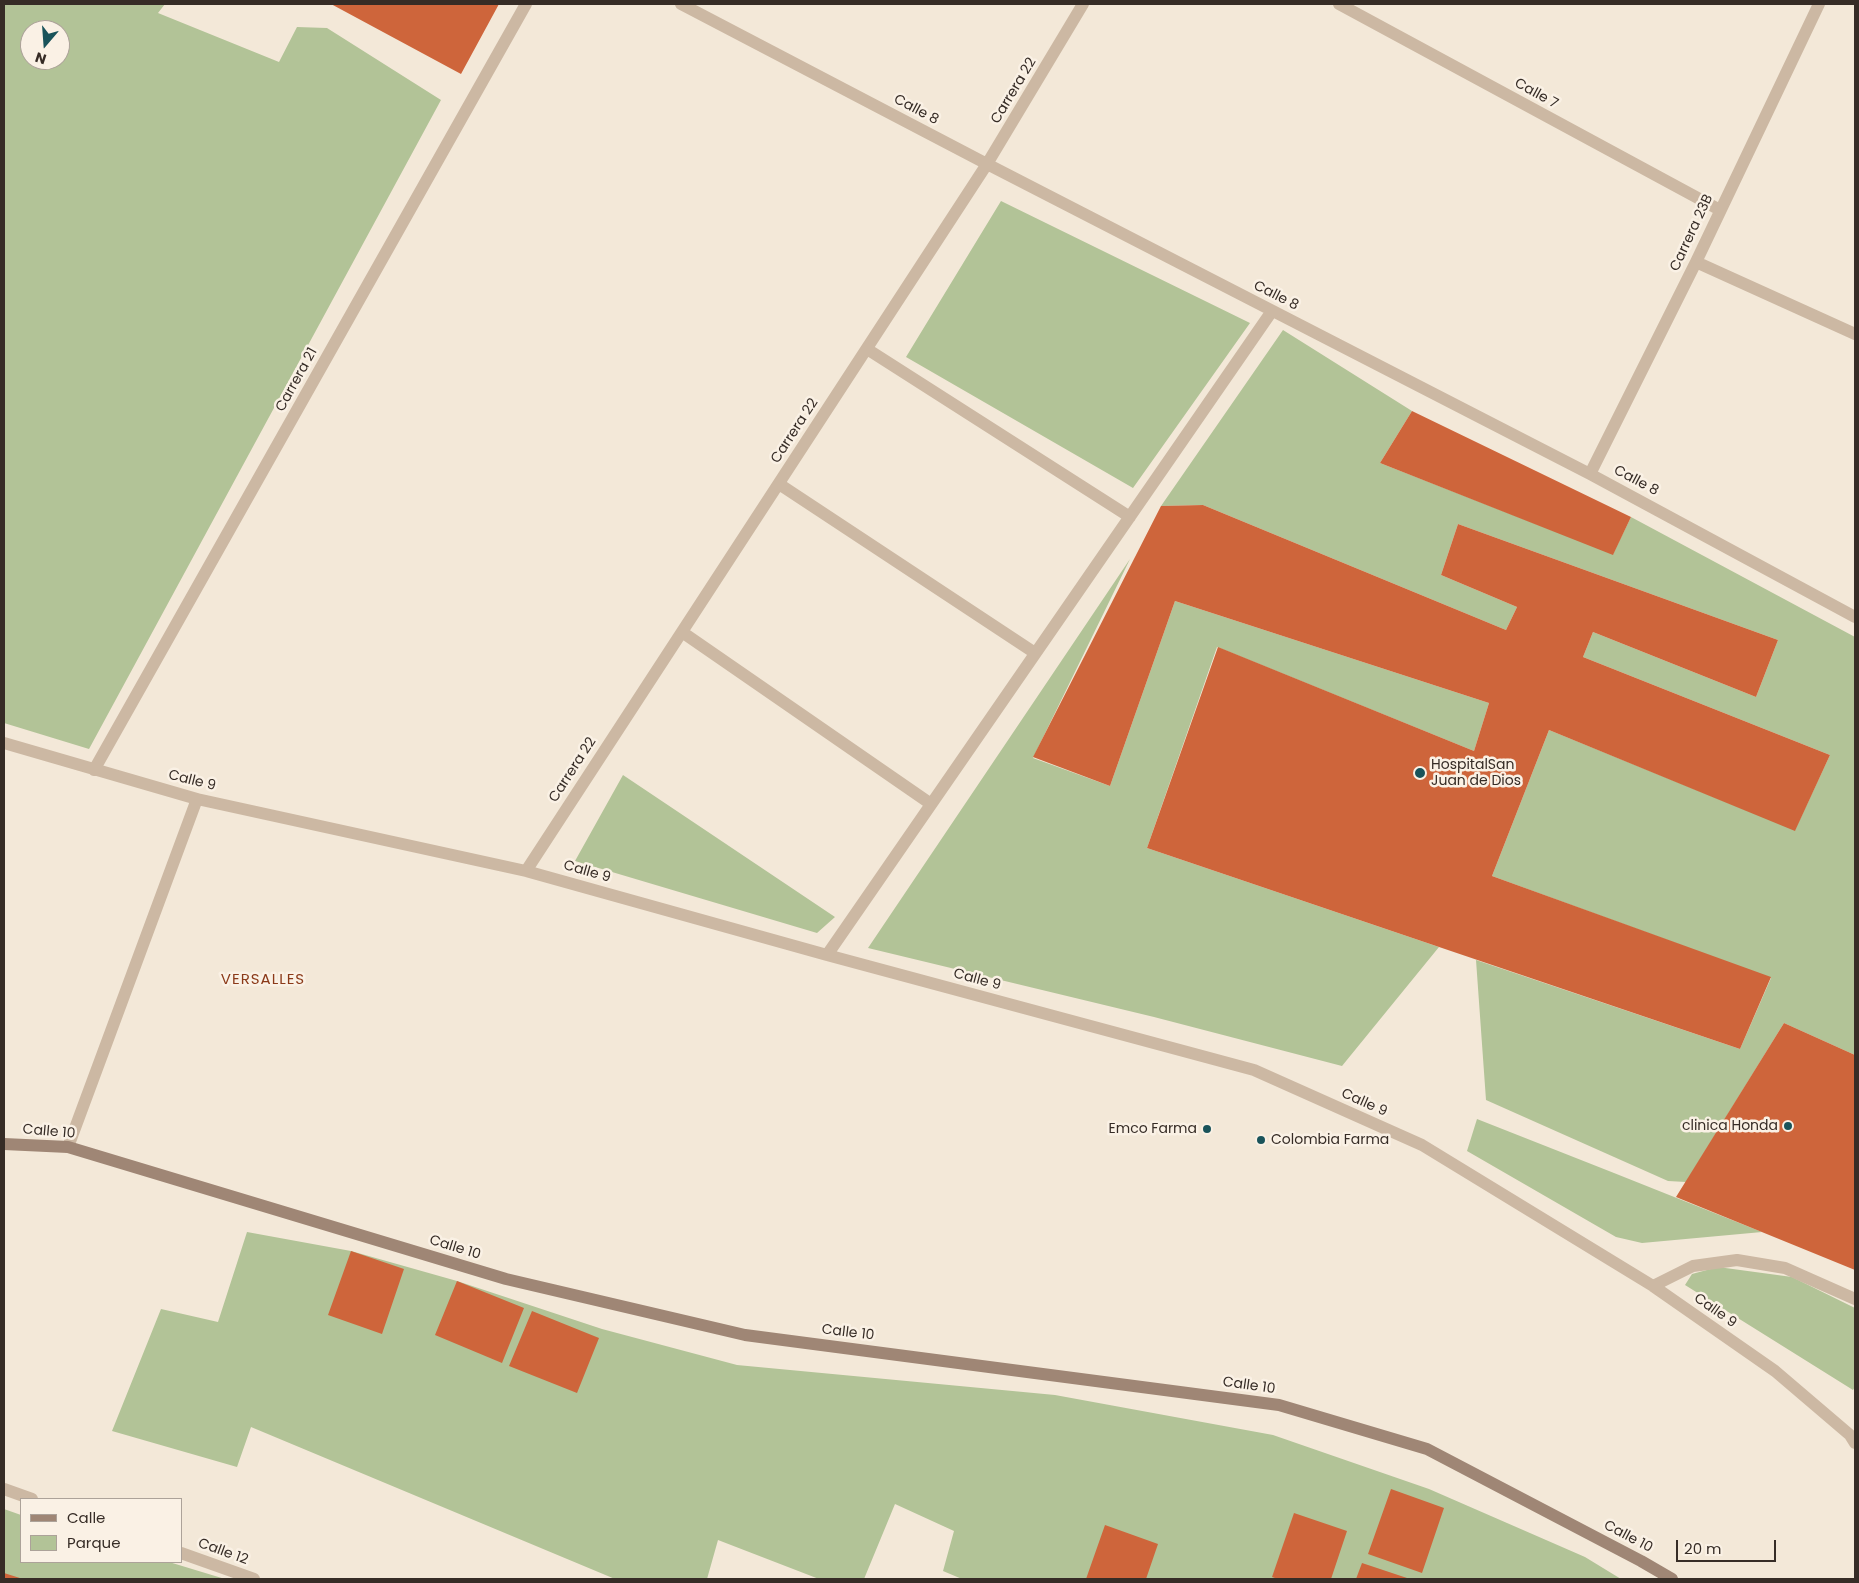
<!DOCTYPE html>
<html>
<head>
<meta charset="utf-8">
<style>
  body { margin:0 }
  #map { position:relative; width:1859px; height:1583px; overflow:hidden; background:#f3e8d8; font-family:Poppins,sans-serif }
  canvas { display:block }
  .frame { position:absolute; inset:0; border:5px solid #362c26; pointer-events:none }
  .legend { position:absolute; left:20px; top:1498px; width:162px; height:65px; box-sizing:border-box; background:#faf1e5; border:1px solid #aca299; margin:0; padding:6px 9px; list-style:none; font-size:15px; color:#362c26 }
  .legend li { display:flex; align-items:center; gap:10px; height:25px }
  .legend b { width:25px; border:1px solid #aca299 }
  .north { position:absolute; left:20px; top:20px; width:50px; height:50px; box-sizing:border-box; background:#faf1e5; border:1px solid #aca299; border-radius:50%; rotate:198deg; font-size:14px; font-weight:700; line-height:20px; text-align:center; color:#362c26 }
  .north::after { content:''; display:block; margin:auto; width:18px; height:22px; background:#19535a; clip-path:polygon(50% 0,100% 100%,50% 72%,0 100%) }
  .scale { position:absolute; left:1676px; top:1540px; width:100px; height:22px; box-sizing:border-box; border:2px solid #362c26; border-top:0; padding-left:6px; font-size:15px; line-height:18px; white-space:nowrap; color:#362c26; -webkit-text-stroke:4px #faf1e5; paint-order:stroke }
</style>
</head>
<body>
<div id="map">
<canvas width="1859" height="1583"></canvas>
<div class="frame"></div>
<ul class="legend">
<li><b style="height:6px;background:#9f8675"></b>Calle</li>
<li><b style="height:14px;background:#b2c397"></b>Parque</li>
</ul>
<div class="north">N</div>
<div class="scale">20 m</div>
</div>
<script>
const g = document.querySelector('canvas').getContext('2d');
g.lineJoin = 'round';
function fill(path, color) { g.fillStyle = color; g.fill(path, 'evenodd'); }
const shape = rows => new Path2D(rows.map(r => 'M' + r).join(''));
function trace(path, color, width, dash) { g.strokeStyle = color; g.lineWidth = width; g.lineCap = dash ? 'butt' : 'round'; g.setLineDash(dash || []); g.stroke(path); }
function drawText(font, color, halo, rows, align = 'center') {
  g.font = font + ' Poppins,sans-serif'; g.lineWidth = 5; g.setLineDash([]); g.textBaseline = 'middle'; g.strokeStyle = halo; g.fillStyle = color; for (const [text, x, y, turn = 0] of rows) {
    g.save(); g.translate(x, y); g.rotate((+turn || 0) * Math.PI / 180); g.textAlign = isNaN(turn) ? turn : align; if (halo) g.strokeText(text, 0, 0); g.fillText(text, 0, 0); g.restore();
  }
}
fill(shape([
  [4,4,165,4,158,13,279,62,297,27,327,28,441,100,89,749,4,723],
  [30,30,60,30,60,60,30,60],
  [1001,201,1250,323,1133,488,906,357],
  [1283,330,1412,411,1380,463,1613,554,1631,517,1855,637,1855,1055,1784,1023,1686,1182,1668,1181,1486,1100,1476,960,1740,1049,1771,978,1492,876,1549,730,1795,830,1830,755,1583,657,1593,632,1756,697,1778,640,1458,524,1441,575,1517,607,1506,630,1203,505,1161,506],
  [1130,559,1033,758,1110,786,1175,601,1489,703,1474,751,1217,647,1147,848,1439,947,1342,1066,1154,1017,868,948],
  [623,775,835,917,817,933,575,861],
  [1477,1119,1614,1173,1762,1232,1642,1243,1616,1237,1467,1151],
  [247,1232,351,1251,457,1281,602,1329,737,1365,1055,1395,1273,1435,1429,1489,1585,1557,1621,1579,962,1579,943,1571,954,1531,895,1504,864,1579,819,1579,718,1540,707,1579,615,1579,251,1427,237,1467,112,1431,161,1309,218,1322],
  [1718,1267,1792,1277,1855,1308,1855,1387,1853,1390,1685,1285,1692,1274],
  [4,1509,21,1515,21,1562,169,1562,225,1579,4,1579]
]), '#b2c397');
fill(shape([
  [331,4,499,4,461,74],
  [1412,411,1631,517,1613,555,1380,463],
  [1203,505,1506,630,1517,607,1441,575,1458,524,1778,640,1756,697,1593,632,1583,657,1830,755,1795,831,1549,730,1492,876,1771,977,1740,1049,1147,848,1218,647,1474,751,1489,703,1175,601,1110,786,1033,757,1161,506],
  [1784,1023,1855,1055,1855,1270,1676,1197],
  [351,1251,404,1269,382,1334,328,1315],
  [457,1281,524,1308,502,1363,435,1335],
  [532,1311,599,1338,577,1393,509,1366],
  [1391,1489,1444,1508,1422,1573,1368,1554],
  [1294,1513,1347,1531,1331,1579,1278,1579,1272,1577],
  [1105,1525,1158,1544,1146,1579,1086,1579],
  [1362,1563,1410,1579,1356,1579],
  [4,1573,23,1579,4,1579]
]), '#ce653b');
trace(shape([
  [681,4,987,164,1590,474,1855,617],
  [1339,4,1720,210],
  [1696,262,1855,334],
  [867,349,1130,517],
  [1590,474,1696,262,1819,4],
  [779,484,1035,653],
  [682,632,931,804],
  [4,743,197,799,526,871,827,955,1254,1070,1422,1145,1653,1286,1775,1371,1850,1435,1855,1443],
  [94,770,526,4],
  [526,871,987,164,1083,4],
  [827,955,1272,311],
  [68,1147,197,799],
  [1653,1286,1693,1266,1737,1260,1785,1268,1855,1299],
  [4,1489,32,1499],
  [181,1553,254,1579]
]), '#ccb8a3', 12);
trace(shape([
  [4,1144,68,1147,506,1279,745,1335,1279,1405,1427,1449,1641,1561,1672,1579]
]), '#9f8675', 12);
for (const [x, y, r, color] of [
  [1420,773,6,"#19535a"],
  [1788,1126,5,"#19535a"],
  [1207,1129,5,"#19535a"],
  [1261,1140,5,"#19535a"]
]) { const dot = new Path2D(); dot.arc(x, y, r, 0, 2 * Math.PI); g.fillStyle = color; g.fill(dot); trace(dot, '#faf1e5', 2); }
drawText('14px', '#362c26', '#faf1e5', [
  ["Carrera 22",1014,91,-59],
  ["Calle 7",1536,94,29],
  ["Calle 8",916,110,28],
  ["Carrera 23B",1692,233,-65],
  ["Calle 8",1276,296,27],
  ["Carrera 21",297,380,-61],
  ["Carrera 22",795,431,-57],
  ["Calle 8",1636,481,28],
  ["Carrera 22",573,770,-57],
  ["Calle 9",192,781,14],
  ["Calle 9",587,872,16],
  ["Calle 9",977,980,15],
  ["Calle 9",1364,1103,24],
  ["Calle 10",49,1132,5],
  ["Calle 10",455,1248,17],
  ["Calle 9",1715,1311,35],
  ["Calle 10",848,1333,7],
  ["Calle 10",1249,1386,8],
  ["Calle 10",1628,1537,28],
  ["Calle 12",223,1552,20]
]);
drawText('14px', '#362c26', '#faf1e5', [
  ["HospitalSan",1431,765],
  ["Juan de Dios",1431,781],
  ["clinica Honda",1778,1126,"right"],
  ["Emco Farma",1197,1129,"right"],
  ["Colombia Farma",1271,1140]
], 'left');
g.letterSpacing = '1px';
drawText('15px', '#8b3a19', '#faf1e5', [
  ["VERSALLES",263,980]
]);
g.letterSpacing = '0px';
</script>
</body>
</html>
